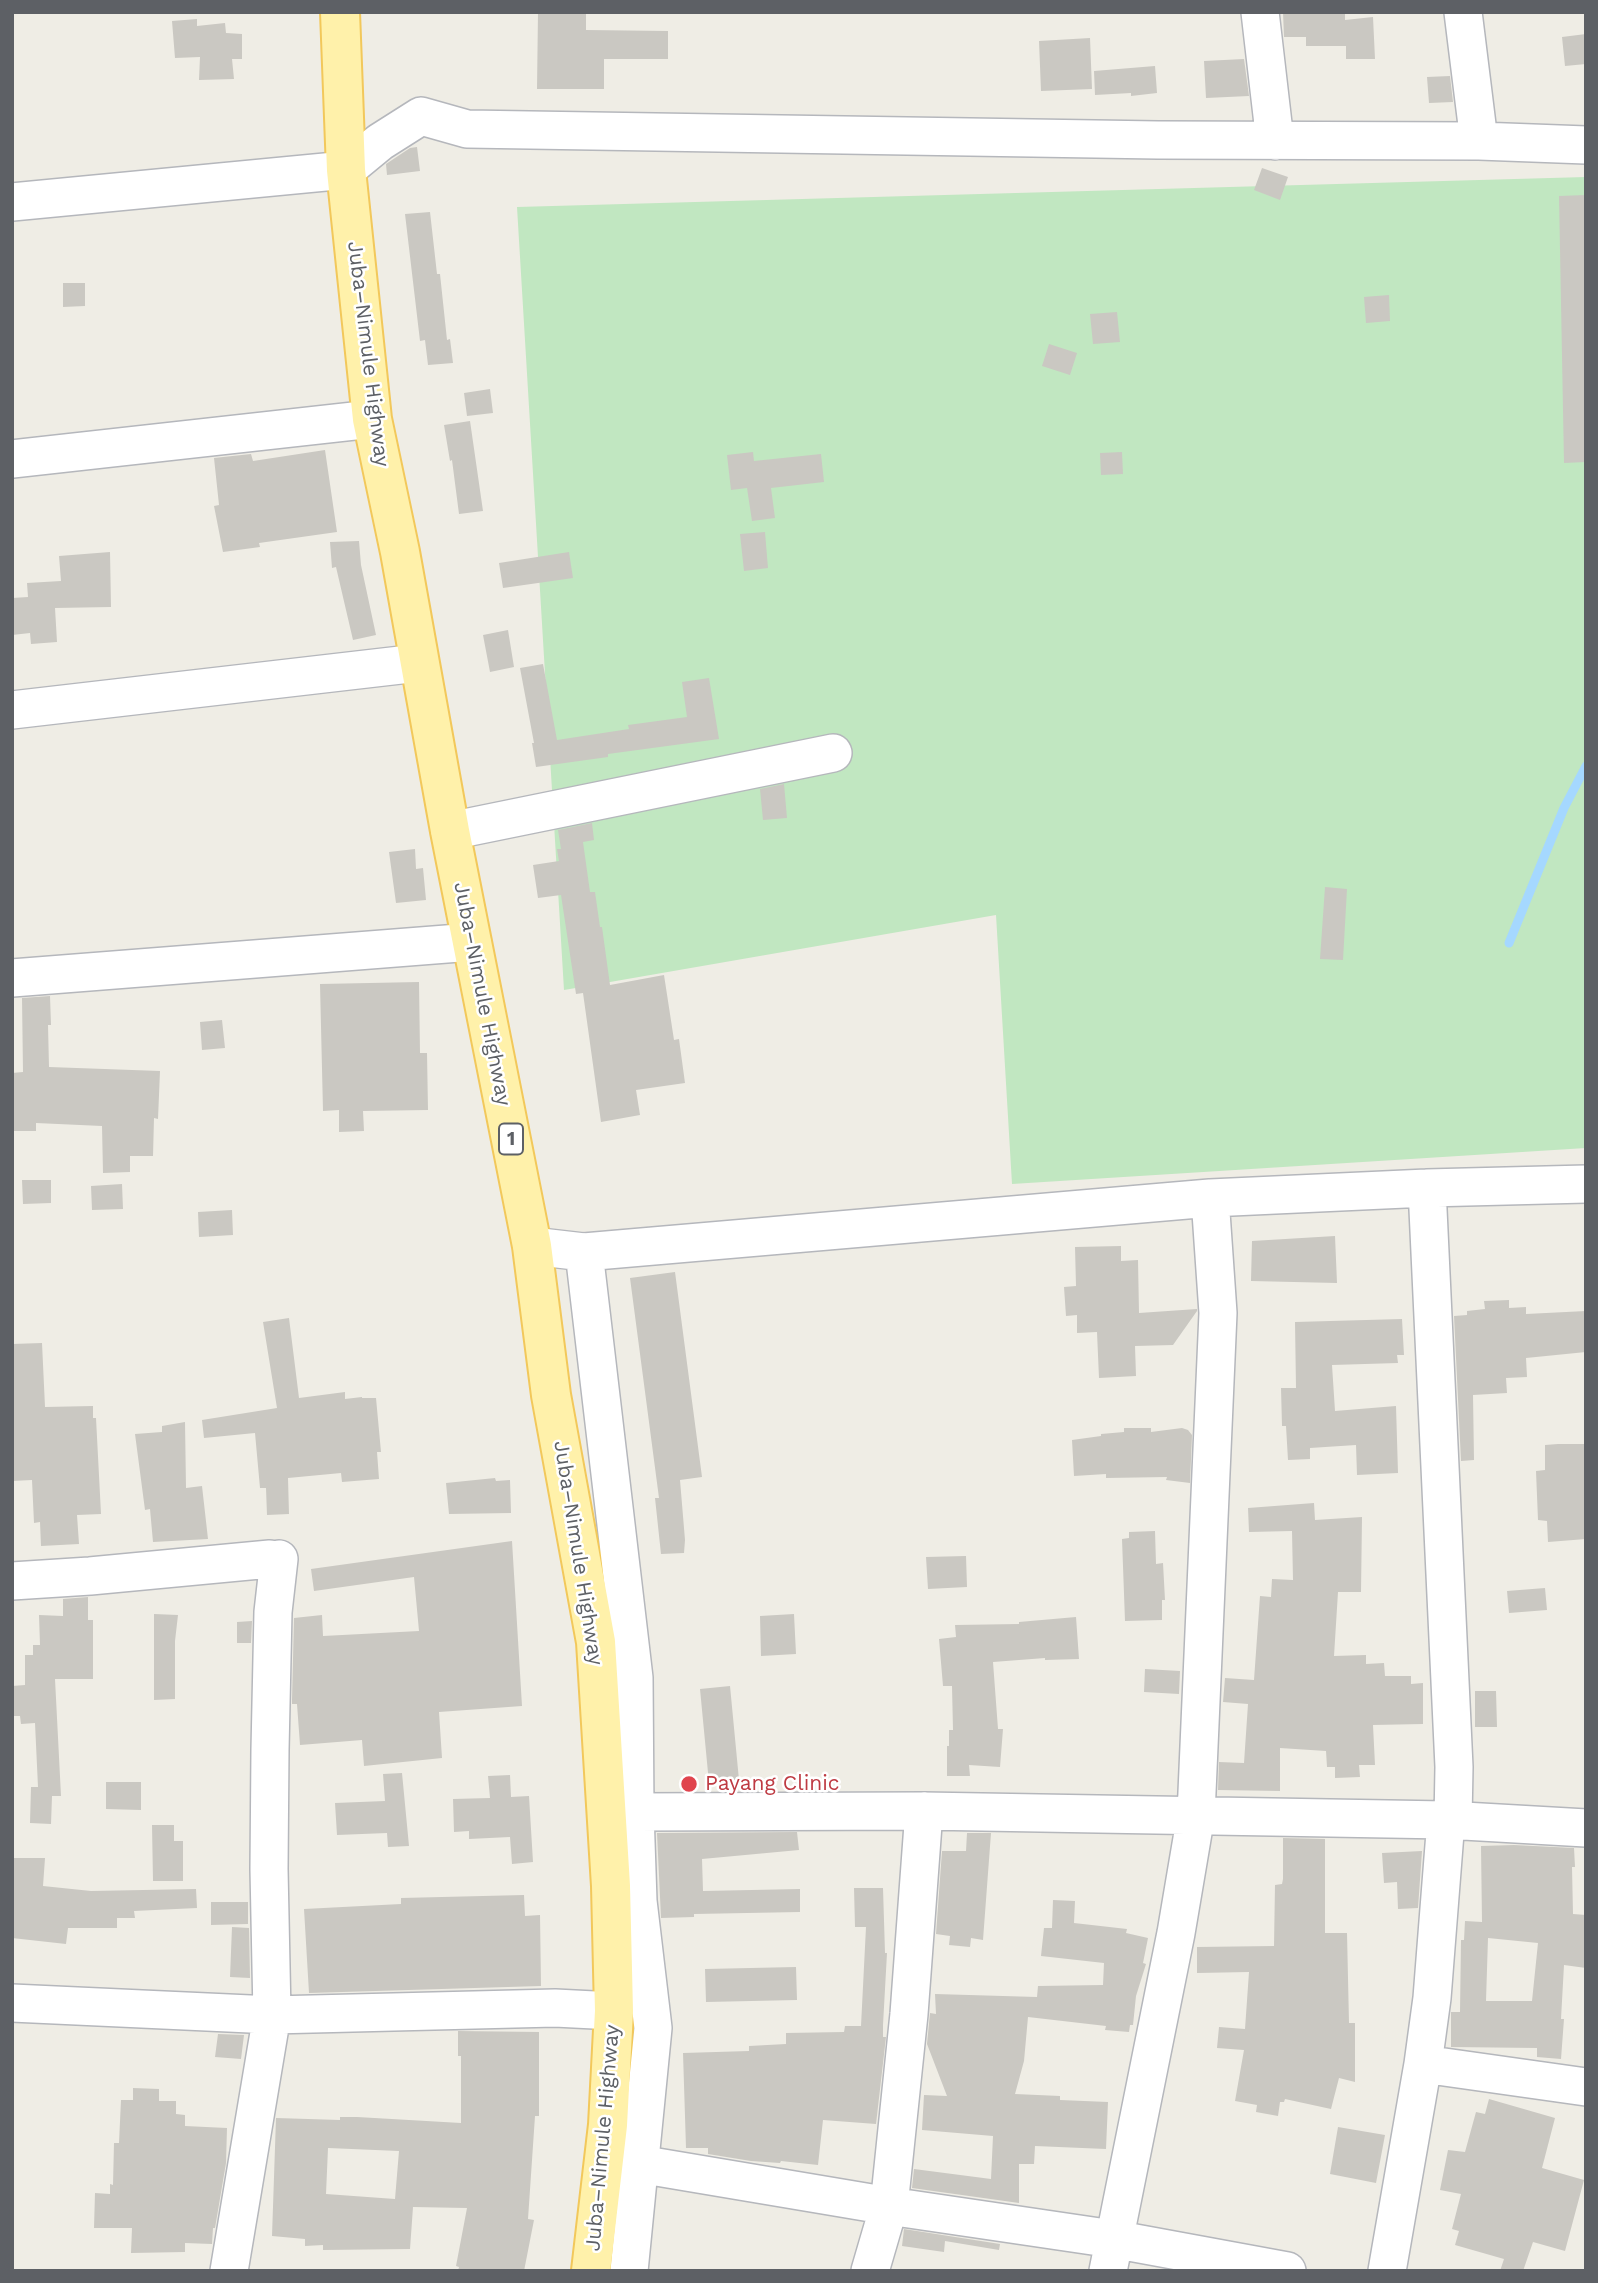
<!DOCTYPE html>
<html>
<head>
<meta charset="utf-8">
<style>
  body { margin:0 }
  #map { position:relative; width:1598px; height:2283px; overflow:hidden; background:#efede5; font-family:"Work Sans",sans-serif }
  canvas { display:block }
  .frame { position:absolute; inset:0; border:14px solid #5d6065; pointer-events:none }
</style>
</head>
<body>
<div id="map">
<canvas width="1598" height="2283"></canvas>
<div class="frame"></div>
</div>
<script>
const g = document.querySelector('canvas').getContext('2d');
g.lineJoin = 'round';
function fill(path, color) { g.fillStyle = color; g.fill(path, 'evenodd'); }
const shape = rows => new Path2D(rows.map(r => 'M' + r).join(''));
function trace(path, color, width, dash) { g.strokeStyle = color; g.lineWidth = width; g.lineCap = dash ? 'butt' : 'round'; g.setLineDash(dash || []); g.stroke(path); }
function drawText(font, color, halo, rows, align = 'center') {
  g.font = font + ' "Work Sans",sans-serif'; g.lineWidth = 5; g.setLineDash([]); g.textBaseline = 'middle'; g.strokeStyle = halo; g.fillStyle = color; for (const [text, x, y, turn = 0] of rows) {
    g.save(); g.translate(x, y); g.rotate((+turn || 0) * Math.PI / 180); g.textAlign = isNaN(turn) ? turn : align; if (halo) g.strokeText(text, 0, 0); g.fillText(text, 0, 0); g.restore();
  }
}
fill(shape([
  [1586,177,1586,1148,1012,1184,996,915,564,990,517,207]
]), '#c1e7c1');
trace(shape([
  [1509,943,1564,808,1586,766]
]), '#a5d8ff', 9);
fill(shape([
  [538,12,586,12,586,30,668,31,668,59,604,59,604,89,537,89],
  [1283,12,1345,12,1345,20,1373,17,1375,59,1346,59,1346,46,1306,46,1306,37,1284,37],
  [197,19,197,26,225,23,226,33,242,34,242,59,232,59,234,79,199,80,200,57,175,58,172,21],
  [1586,34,1586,64,1565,66,1562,37],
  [1090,38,1092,89,1041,91,1039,41],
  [1244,59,1249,96,1206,98,1204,61],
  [1155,66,1157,93,1131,96,1131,93,1095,95,1094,71],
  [1450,76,1453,102,1429,103,1427,77],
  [417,147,420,171,387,175,386,164,410,148],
  [1262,168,1288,177,1280,200,1254,190],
  [1586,195,1586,462,1564,463,1559,196],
  [430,212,437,274,440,274,447,340,450,339,453,363,428,365,425,340,420,341,405,214],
  [63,283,85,283,85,306,63,307],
  [1389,295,1390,321,1366,323,1364,297],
  [1117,312,1120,342,1093,344,1090,314],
  [1049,344,1077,353,1070,375,1042,366],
  [490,389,493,413,467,416,464,393],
  [470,421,483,511,459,514,452,460,450,461,444,425],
  [325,450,337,532,259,543,260,547,223,552,214,506,219,505,214,458,251,454,253,461],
  [753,452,754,461,821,454,824,482,771,488,775,518,752,521,747,488,731,490,727,455],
  [1122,452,1123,474,1101,475,1100,453],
  [765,532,768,568,744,571,740,534],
  [359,541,361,565,376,635,353,640,336,567,332,568,330,542],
  [110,552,111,607,55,608,57,642,31,644,30,633,12,635,12,598,28,597,27,583,61,581,59,556],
  [569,552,573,578,503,588,499,563],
  [508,630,514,667,490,672,483,635],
  [543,664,557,740,629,729,628,725,687,717,682,682,709,678,719,739,608,754,608,757,536,767,532,743,534,743,520,668],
  [784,784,787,818,763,820,760,789],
  [592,823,594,840,583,842,590,892,595,892,600,927,602,927,610,985,664,975,674,1040,679,1039,685,1083,636,1090,640,1115,601,1122,583,993,576,994,561,895,538,898,533,865,559,861,557,849,561,849,558,830],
  [415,849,416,869,423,868,426,900,396,903,389,852],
  [1325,887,1347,889,1343,960,1320,959],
  [419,982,420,1053,427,1053,428,1110,363,1111,364,1131,339,1132,339,1110,323,1111,320,984],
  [50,996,51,1025,48,1025,49,1067,160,1071,158,1119,154,1118,153,1156,130,1156,130,1172,103,1173,102,1126,36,1123,36,1131,12,1131,12,1073,23,1072,22,998],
  [222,1020,225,1048,202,1050,200,1022],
  [22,1180,51,1180,51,1203,23,1204],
  [122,1184,123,1209,92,1210,91,1186],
  [232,1210,233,1235,199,1237,198,1212],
  [1335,1236,1337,1283,1251,1281,1252,1241],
  [1121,1246,1121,1261,1138,1260,1139,1313,1197,1309,1197,1311,1173,1345,1135,1346,1136,1376,1099,1378,1097,1332,1077,1333,1077,1315,1066,1316,1064,1287,1076,1286,1075,1247],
  [675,1272,702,1477,680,1480,685,1540,684,1553,661,1554,655,1498,659,1498,630,1278],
  [1509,1300,1509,1308,1526,1307,1526,1314,1586,1311,1586,1352,1526,1358,1527,1377,1506,1378,1507,1393,1473,1395,1474,1460,1461,1461,1454,1316,1467,1315,1467,1311,1485,1309,1484,1301],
  [289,1318,299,1398,345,1392,345,1399,362,1397,362,1398,376,1398,381,1452,377,1452,379,1479,342,1482,341,1473,288,1478,289,1514,267,1515,266,1488,260,1488,255,1433,204,1438,202,1420,277,1408,263,1322],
  [1402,1319,1404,1355,1397,1355,1398,1363,1332,1365,1335,1411,1396,1406,1398,1473,1357,1475,1356,1445,1310,1448,1310,1459,1288,1460,1286,1426,1282,1426,1281,1388,1296,1388,1295,1322],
  [42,1343,45,1407,93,1406,93,1418,96,1418,101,1514,77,1515,79,1544,41,1546,40,1522,34,1523,32,1480,12,1481,12,1344],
  [185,1422,186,1488,202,1486,208,1539,153,1542,150,1509,145,1510,135,1434,162,1432,162,1426],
  [1124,1428,1151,1428,1151,1432,1182,1428,1188,1430,1192,1435,1190,1483,1166,1480,1167,1477,1106,1478,1106,1474,1074,1476,1072,1440,1101,1436,1101,1434,1124,1432],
  [1558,1444,1586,1444,1586,1539,1548,1542,1547,1521,1538,1520,1536,1471,1545,1470,1545,1445],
  [495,1478,496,1481,510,1480,511,1513,449,1514,446,1483],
  [1314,1503,1315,1520,1362,1517,1361,1592,1338,1592,1334,1656,1366,1655,1366,1664,1384,1663,1385,1676,1411,1676,1411,1684,1423,1683,1423,1724,1373,1725,1375,1765,1359,1765,1360,1777,1335,1778,1335,1767,1327,1767,1326,1751,1280,1748,1280,1791,1218,1790,1219,1762,1244,1763,1248,1704,1223,1702,1225,1678,1254,1680,1260,1596,1271,1597,1272,1579,1293,1580,1292,1531,1249,1532,1248,1508],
  [1155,1531,1156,1564,1163,1563,1165,1600,1162,1600,1162,1620,1125,1621,1122,1539,1129,1538,1129,1532],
  [512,1541,522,1706,439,1712,442,1758,364,1766,362,1740,300,1745,297,1704,292,1704,292,1700,294,1618,322,1615,323,1636,419,1631,414,1577,314,1591,311,1569],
  [966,1556,967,1587,928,1589,926,1557],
  [1545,1588,1547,1610,1509,1613,1507,1591],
  [88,1597,88,1620,93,1620,93,1679,55,1679,61,1796,52,1796,51,1824,30,1823,31,1787,38,1787,35,1723,21,1724,20,1716,12,1716,12,1686,25,1685,25,1655,33,1655,33,1645,40,1645,39,1615,63,1616,63,1599],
  [154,1614,178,1615,175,1641,175,1699,154,1700],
  [794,1614,796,1654,761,1656,760,1616],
  [1076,1617,1079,1659,1045,1660,1045,1658,993,1662,998,1729,1003,1729,1000,1767,969,1765,970,1776,947,1776,947,1746,949,1746,949,1730,953,1730,952,1686,943,1686,939,1639,956,1637,955,1625,1019,1624,1019,1622],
  [252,1621,251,1643,237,1643,237,1622],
  [1145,1669,1180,1671,1179,1694,1144,1692],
  [730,1686,739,1780,709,1783,700,1689],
  [1475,1691,1496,1691,1497,1727,1475,1727],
  [402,1773,409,1846,388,1847,387,1833,337,1835,335,1803,385,1801,383,1774],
  [510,1775,511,1797,529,1796,533,1862,512,1864,510,1837,469,1839,469,1831,454,1832,453,1799,490,1798,488,1776],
  [106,1782,141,1782,141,1810,106,1809],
  [152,1825,174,1825,174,1841,183,1841,183,1881,153,1881],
  [797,1832,799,1850,702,1859,703,1891,800,1889,800,1912,694,1914,694,1917,661,1918,657,1833],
  [967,1833,991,1833,983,1940,971,1938,970,1947,949,1945,950,1936,936,1934,942,1851,966,1851],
  [1283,1838,1325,1839,1325,1933,1347,1933,1349,2023,1355,2023,1355,2082,1339,2078,1331,2109,1285,2099,1284,2102,1280,2102,1278,2116,1256,2112,1257,2105,1235,2101,1244,2050,1217,2048,1219,2027,1245,2029,1249,1972,1197,1973,1197,1947,1274,1946,1275,1885,1282,1884,1283,1879],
  [1514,1845,1574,1848,1575,1867,1572,1867,1573,1914,1586,1915,1586,1968,1564,1965,1561,2019,1564,2019,1561,2059,1537,2057,1537,2048,1451,2047,1451,2012,1460,2012,1461,1940,1464,1940,1465,1921,1482,1922,1481,1846],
  [1488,1938,1538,1943,1532,2001,1486,2001],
  [1422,1851,1418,1908,1398,1909,1397,1882,1384,1883,1382,1853],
  [12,1858,45,1858,43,1886,91,1891,196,1889,197,1908,134,1911,135,1918,117,1918,117,1928,68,1928,66,1944,12,1938],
  [854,1888,883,1888,885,1953,887,1953,883,2025,883,2037,886,2037,876,2124,823,2120,818,2165,781,2161,780,2163,751,2161,708,2154,708,2148,686,2148,683,2053,749,2051,749,2046,786,2044,786,2033,844,2032,845,2026,861,2026,866,1927,855,1927],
  [524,1895,525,1916,540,1915,541,1986,309,1993,304,1909,401,1904,401,1898],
  [1053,1900,1075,1901,1074,1923,1127,1929,1126,1933,1148,1938,1143,1963,1146,1964,1136,1996,1133,2025,1130,2025,1129,2032,1105,2030,1106,2026,1028,2017,1024,2061,1015,2094,1060,2096,1060,2100,1108,2102,1106,2149,1035,2146,1034,2164,1019,2164,1019,2203,912,2188,914,2169,991,2179,993,2136,922,2130,924,2095,947,2096,927,2044,930,2013,936,2014,935,1994,1037,1997,1038,1986,1103,1985,1104,1963,1041,1956,1044,1928,1052,1928],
  [211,1902,248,1902,248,1924,211,1925],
  [232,1927,249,1928,250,1978,230,1977],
  [796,1967,797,2000,706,2002,705,1969],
  [458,2031,539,2032,539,2116,535,2116,528,2219,534,2220,524,2271,458,2271,459,2267,456,2266,467,2208,413,2207,410,2249,323,2250,323,2245,305,2246,305,2239,272,2236,276,2118,340,2120,340,2117,357,2117,461,2123,461,2056,458,2056],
  [328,2148,399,2151,395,2199,326,2194],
  [218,2034,244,2035,241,2059,215,2057],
  [133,2088,159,2089,159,2101,176,2101,176,2114,185,2115,185,2126,227,2128,226,2163,215,2228,213,2228,212,2244,185,2243,185,2252,131,2253,132,2228,94,2228,95,2193,110,2194,110,2184,113,2185,114,2143,119,2143,121,2100,133,2100],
  [1489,2099,1555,2118,1542,2168,1584,2180,1565,2251,1533,2242,1523,2271,1500,2271,1504,2259,1455,2245,1459,2231,1452,2229,1461,2194,1440,2190,1448,2150,1465,2152,1476,2112,1485,2114],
  [1338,2127,1385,2135,1376,2183,1330,2174],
  [904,2229,1000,2244,999,2250,945,2241,944,2252,902,2246]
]), '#cac8c2');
const minor = shape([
  [1260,12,1275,141],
  [1463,12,1479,141],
  [12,202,346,170,380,142,421,116,467,129,1158,140,1479,141,1586,145],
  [12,459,372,419],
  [12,710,418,663],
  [450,831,833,753],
  [12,978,472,942],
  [1427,1188,1454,1767,1453,1821],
  [532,1246,584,1252,1210,1198,1427,1188,1586,1184],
  [584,1252,634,1678,635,1812,638,1901,653,2028,629,2271],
  [12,1581,90,1576,270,1559],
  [635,1812,924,1811,1446,1820,1586,1828],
  [12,2003,272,2015,555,2008,614,2011],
  [1423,2064,1586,2087],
  [639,2164,889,2206,1113,2239,1287,2271],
  [229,2271,272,2015,269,1869,270,1750,273,1612,279,1559],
  [870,2271,889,2206,909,2014,924,1811],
  [1108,2271,1176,1933,1196,1815,1218,1313,1210,1198],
  [1387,2271,1423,2064,1432,1998,1446,1820]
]);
const major = shape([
  [340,12,346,170,372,419,400,552,450,831,532,1246,551,1395,596,1642,611,1886,614,2011,608,2125,591,2271]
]);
trace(minor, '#b5b7bc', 40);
trace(major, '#f2c85b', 42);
trace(minor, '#fff', 37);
trace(major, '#fff1aa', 38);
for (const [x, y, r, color] of [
  [689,1784,9,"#e0444e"]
]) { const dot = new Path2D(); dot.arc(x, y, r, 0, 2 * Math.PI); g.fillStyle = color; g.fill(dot); trace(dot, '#fff', 2.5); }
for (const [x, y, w] of [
  [511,1139,24]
]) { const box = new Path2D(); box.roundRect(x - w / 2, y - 15.5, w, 31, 5); g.fillStyle = '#fff'; g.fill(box); trace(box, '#5d6065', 2); }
drawText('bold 19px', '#5d6065', null, [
  ["1",511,1139]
]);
drawText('21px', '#5d6065', '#fff', [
  ["Juba–Nimule Highway",368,354,83],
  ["Juba–Nimule Highway",482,994,79],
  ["Juba–Nimule Highway",578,1553,81],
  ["Juba–Nimule Highway",603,2138,-85]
]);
drawText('21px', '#be3a42', '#fff', [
  ["Payang Clinic",705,1784]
], 'left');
</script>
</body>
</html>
